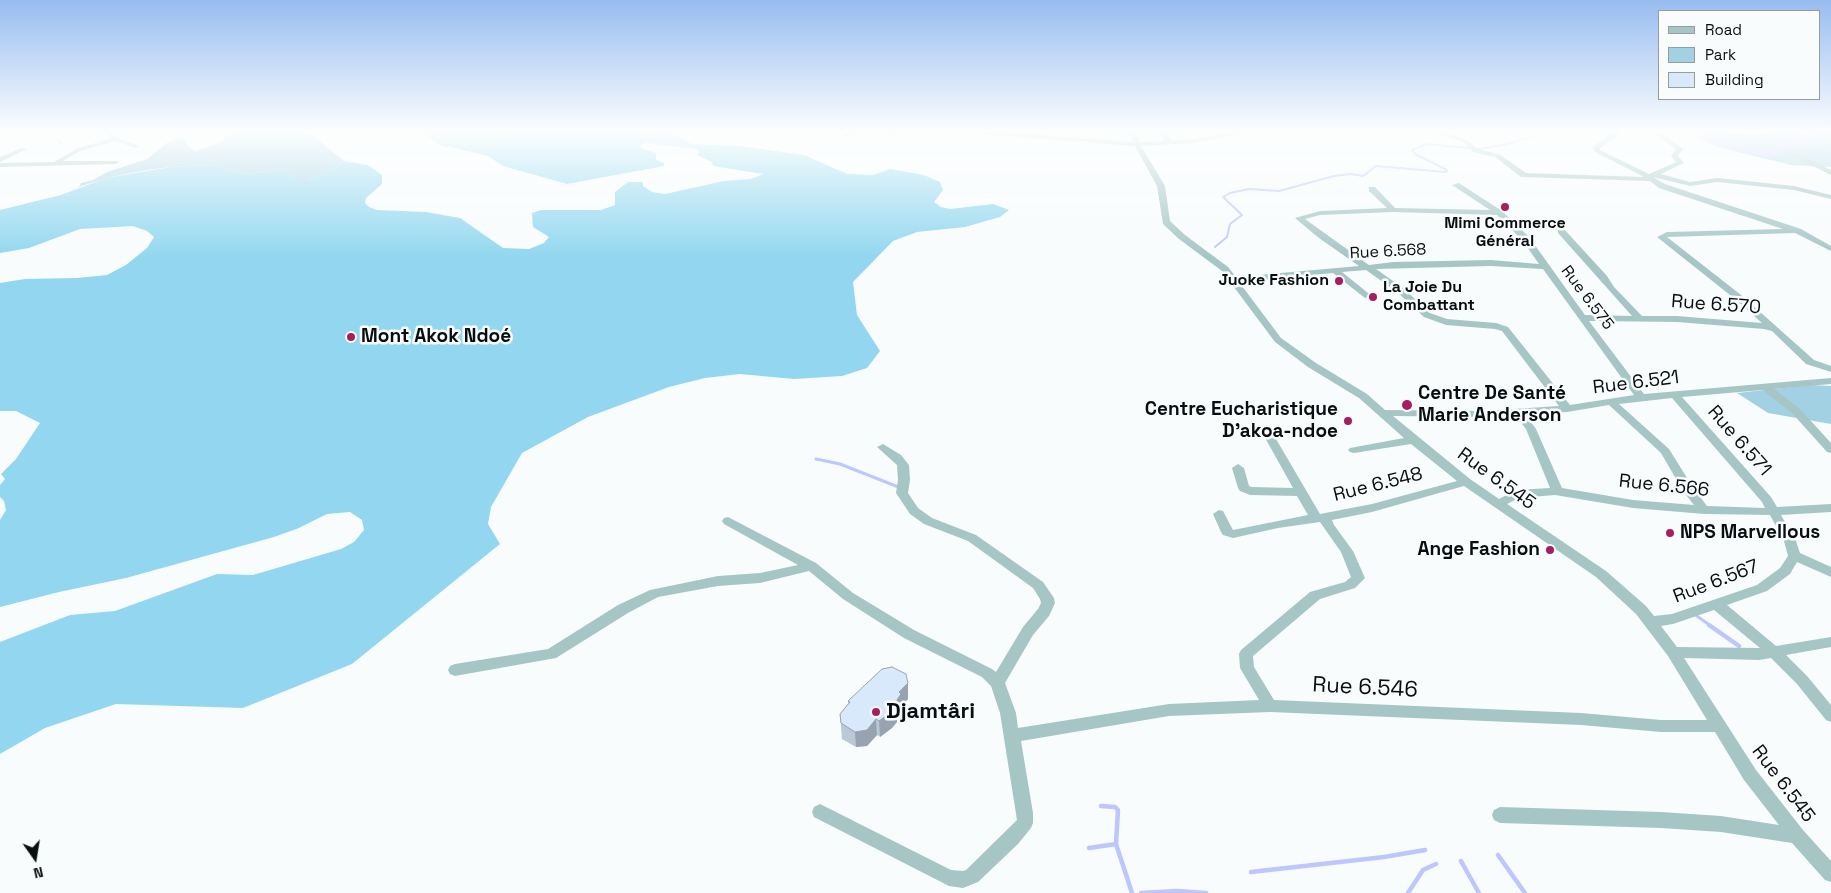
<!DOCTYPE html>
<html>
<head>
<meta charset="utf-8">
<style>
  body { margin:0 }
  #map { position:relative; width:1831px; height:893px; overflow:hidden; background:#f9fcfd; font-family:"Space Grotesk",sans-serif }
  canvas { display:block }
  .legend { position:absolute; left:1658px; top:10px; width:162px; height:90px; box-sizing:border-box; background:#f9fcfd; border:1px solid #999c9e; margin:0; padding:6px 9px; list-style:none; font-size:15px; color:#080d0f }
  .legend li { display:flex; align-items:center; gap:10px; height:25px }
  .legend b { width:25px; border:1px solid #999c9e }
  .north { position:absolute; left:10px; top:833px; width:50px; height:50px; -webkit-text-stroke:4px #f9fcfd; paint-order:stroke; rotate:167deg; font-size:14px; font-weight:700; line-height:20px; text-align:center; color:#080d0f }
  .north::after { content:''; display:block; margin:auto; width:18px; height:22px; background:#080d0f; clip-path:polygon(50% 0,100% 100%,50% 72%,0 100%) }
</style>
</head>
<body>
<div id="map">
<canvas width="1831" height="893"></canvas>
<ul class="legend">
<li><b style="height:6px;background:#a6c6c6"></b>Road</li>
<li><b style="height:14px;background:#a2d1e3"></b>Park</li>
<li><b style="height:14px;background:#d8e9fb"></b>Building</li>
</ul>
<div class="north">N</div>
</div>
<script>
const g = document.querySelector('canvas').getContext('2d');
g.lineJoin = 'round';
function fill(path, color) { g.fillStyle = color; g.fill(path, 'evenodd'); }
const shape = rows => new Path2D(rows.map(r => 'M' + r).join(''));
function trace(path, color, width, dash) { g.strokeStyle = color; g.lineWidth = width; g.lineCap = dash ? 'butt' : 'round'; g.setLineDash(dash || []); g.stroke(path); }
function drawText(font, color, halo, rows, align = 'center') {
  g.font = font + ' "Space Grotesk",sans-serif'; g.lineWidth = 5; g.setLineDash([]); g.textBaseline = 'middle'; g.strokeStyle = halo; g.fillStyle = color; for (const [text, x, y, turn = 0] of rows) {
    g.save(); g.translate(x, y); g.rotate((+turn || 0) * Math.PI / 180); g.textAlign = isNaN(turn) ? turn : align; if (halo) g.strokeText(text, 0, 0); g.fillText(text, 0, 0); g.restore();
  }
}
fill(shape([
  [233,132,304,132,312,135,344,161,339,166,308,181,298,181,284,169,247,174,212,165,171,167,147,170,106,178,79,187,81,183,93,180,107,172,147,159,168,142,184,136,187,146,196,151,219,143],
  [422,132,510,132,511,134,489,145,461,144,446,147,439,145],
  [1686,132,1729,132,1750,135,1772,132,1831,132,1831,167,1791,165,1726,149],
  [1811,385,1831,386,1831,424,1768,413,1737,393]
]), '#a2d1e3');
fill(shape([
  [510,132,672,132,691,144,739,146,804,155,847,174,873,175,890,169,924,175,940,182,943,190,934,202,941,207,950,209,993,204,1009,210,1000,217,965,227,917,232,893,241,853,282,857,315,880,351,867,368,842,376,794,379,740,374,705,378,669,387,588,417,522,453,491,507,488,524,500,544,352,664,243,708,116,704,45,728,0,754,0,642,70,615,115,611,217,574,253,575,341,549,354,542,364,530,362,520,350,512,327,514,299,528,274,537,126,578,59,592,0,607,0,520,6,510,4,501,0,497,0,485,5,479,1,474,16,459,40,423,16,411,0,411,0,283,25,279,77,278,107,275,126,265,147,248,154,237,147,231,133,226,80,229,29,248,0,253,0,210,61,195,106,178,171,167,212,165,247,174,284,169,298,181,308,181,339,166,344,161,368,165,382,175,382,184,366,198,365,203,369,207,377,210,426,212,460,218,503,248,529,249,544,243,549,237,533,227,532,213,541,210,601,210,615,205,615,192,628,182,643,182,643,186,652,192,665,194,724,181,751,179,763,174,713,166,712,162,697,155,699,152,696,149,645,143,640,145,641,148,656,153,656,160,664,163,664,166,567,184,503,166,488,156,450,147,453,144,461,144,489,145,508,137]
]), '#92d7ef');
trace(shape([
  [56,140,62,143],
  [1215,247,1227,237,1230,224,1242,215,1223,197,1230,193,1249,189,1279,191,1334,176,1351,174,1363,176,1376,166,1445,172,1447,171,1445,169,1415,154,1412,150,1426,144,1480,149,1512,143,1546,132]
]), '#bdc7fd', 2);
trace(shape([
  [816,459,840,464,901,488],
  [1694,614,1711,626]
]), '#bdc7fd', 3);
trace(shape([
  [1709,625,1739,646],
  [1101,806,1115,807,1118,810,1116,844,1132,893],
  [1089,848,1116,844],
  [1498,855,1525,893],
  [1461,861,1479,893],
  [1251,872,1384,857,1425,850],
  [1141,893,1177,891,1206,893],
  [1408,893,1423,870,1436,864]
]), '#bdc7fd', 4.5);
fill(shape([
  [1686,132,1702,132,1724,141,1769,149,1781,144,1786,138,1803,136,1799,132,1812,132,1819,139,1813,143,1794,144,1789,150,1770,157,1717,147,1686,132]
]), '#bdc7fd');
fill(shape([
  [105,132,112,132,120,139,139,146,136,148,115,141,80,151,63,161,118,161,119,162,116,164,0,167,0,163,54,162,76,149,111,138,105,132],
  [783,132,790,132,786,135,783,132],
  [848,132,857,132,847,137,843,137,843,135,848,132],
  [890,132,900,132,886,136,886,134,890,132],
  [977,132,1008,132,1133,142,1129,132,1135,132,1140,142,1164,141,1161,132,1167,132,1171,141,1194,139,1232,132,1247,132,1194,143,1141,146,1165,186,1170,221,1185,235,1228,267,1236,277,1359,266,1319,238,1295,218,1320,211,1387,208,1369,191,1369,187,1375,187,1395,208,1490,210,1452,185,1459,183,1502,211,1529,237,1585,315,1632,316,1558,233,1558,229,1564,229,1607,276,1614,287,1642,316,1677,316,1762,323,1735,299,1657,237,1667,232,1783,229,1659,188,1650,181,1521,177,1495,157,1473,152,1463,142,1433,132,1443,132,1467,140,1477,149,1499,154,1526,173,1644,177,1595,152,1593,147,1613,132,1619,132,1619,135,1600,148,1600,150,1649,174,1676,162,1671,156,1676,149,1652,132,1660,132,1682,148,1683,149,1678,156,1684,163,1661,174,1690,182,1717,178,1794,186,1831,195,1831,199,1794,190,1717,182,1690,186,1653,177,1665,184,1801,229,1831,246,1831,251,1795,233,1667,237,1741,295,1814,360,1831,366,1831,372,1806,364,1772,331,1764,329,1677,322,1589,321,1644,394,1831,378,1831,384,1774,389,1800,409,1831,443,1831,453,1827,452,1792,413,1763,390,1682,397,1771,497,1777,507,1831,504,1831,512,1781,515,1796,541,1800,553,1831,567,1831,577,1797,562,1790,574,1767,591,1727,605,1776,646,1831,637,1831,647,1786,655,1807,676,1831,705,1831,722,1826,720,1797,684,1771,658,1759,660,1684,658,1756,770,1803,830,1831,861,1831,882,1825,880,1792,843,1721,832,1661,828,1500,823,1494,820,1492,815,1494,810,1500,807,1661,812,1721,816,1779,825,1744,780,1715,732,1661,732,1581,725,1270,712,1169,716,1021,741,1033,813,1033,823,1031,828,1018,844,978,882,963,888,949,886,814,817,812,812,814,807,820,804,826,807,951,870,963,871,966,870,1017,820,1000,713,991,686,982,677,904,638,843,599,809,571,760,583,718,586,658,597,628,613,556,658,455,676,450,674,448,670,450,666,455,664,548,649,618,605,650,590,718,576,760,573,798,565,724,524,722,521,724,518,728,517,816,563,853,593,914,630,992,669,996,672,1023,627,1038,609,1041,603,1040,599,1033,588,968,541,924,524,910,514,896,493,898,480,897,465,877,447,883,444,901,455,909,465,910,480,908,493,918,508,932,518,976,535,1043,582,1054,598,1055,603,1049,616,1033,635,1005,683,1016,713,1018,728,1169,704,1259,700,1240,668,1239,654,1241,650,1310,592,1345,582,1351,577,1341,552,1320,522,1278,528,1233,538,1223,535,1221,532,1213,514,1219,510,1223,511,1233,530,1308,515,1297,496,1250,495,1240,491,1238,488,1232,468,1238,464,1244,468,1249,486,1252,487,1293,488,1259,427,1260,425,1268,425,1269,427,1320,514,1372,504,1457,481,1411,444,1354,453,1350,452,1348,450,1350,448,1404,438,1359,398,1308,367,1275,342,1222,271,1179,239,1163,224,1157,186,1135,146,980,134,977,132],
  [1393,212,1497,215,1523,241,1539,264,1491,260,1393,262,1369,265,1305,219,1320,215,1393,212],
  [1491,266,1543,269,1634,395,1570,405,1508,327,1496,323,1447,319,1430,313,1403,288,1376,269,1491,266],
  [1366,270,1397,292,1424,317,1446,325,1495,329,1502,331,1559,406,1482,411,1385,410,1367,394,1316,363,1281,338,1239,282,1333,273,1365,298,1368,297,1368,293,1342,272,1366,270],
  [1672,398,1762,502,1765,508,1707,506,1694,489,1669,449,1619,404,1672,398],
  [1609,405,1661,453,1683,491,1694,505,1633,500,1562,488,1536,429,1526,415,1567,412,1609,405],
  [1515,415,1526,429,1550,488,1516,490,1499,499,1470,479,1393,416,1482,417,1515,415],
  [1464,486,1596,577,1636,614,1668,656,1707,720,1661,720,1581,713,1274,700,1254,667,1253,656,1320,599,1355,588,1365,578,1353,551,1334,525,1332,520,1372,512,1464,486],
  [1555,495,1633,508,1704,514,1770,515,1784,541,1788,556,1780,568,1757,585,1672,614,1654,616,1646,606,1606,571,1507,504,1519,498,1555,495],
  [1714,610,1760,648,1677,647,1661,626,1673,624,1714,610],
  [22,148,27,149,0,162,0,157,22,148],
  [1793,154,1797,154,1831,170,1831,175,1793,156,1793,154]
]), '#a6c6c6');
fill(shape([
  [908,683,908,699,901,707,901,709,897,715,897,722,892,728,880,737,877,735,867,746,856,747,842,739,840,714,848,704,848,701]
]), '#bac8d8');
fill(shape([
  [908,683,908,699,901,707,901,709,897,715,897,722,892,728,880,737,879,721,897,700,899,692],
  [876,719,877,735,867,746,856,747,855,732]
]), '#97a3b0');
const building = shape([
  [892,667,906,674,908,683,899,692,901,694,897,700,897,706,891,712,879,721,876,719,867,730,855,732,841,723,840,714,850,702,848,701,882,669,892,667]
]);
fill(building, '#d8e9fb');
trace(building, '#97a3b0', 1);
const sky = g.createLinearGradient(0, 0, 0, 257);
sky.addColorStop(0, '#97bcf0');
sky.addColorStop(0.51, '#fcfefe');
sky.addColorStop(1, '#fcfefe00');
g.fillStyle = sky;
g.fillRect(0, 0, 1831, 257);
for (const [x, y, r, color] of [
  [1505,207,5,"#a81c60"],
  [1339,281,5,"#a81c60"],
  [1373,297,5,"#a81c60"],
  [351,337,5,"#a81c60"],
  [1407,405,6,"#a81c60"],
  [1348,421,5,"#a81c60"],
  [1670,533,5,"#a81c60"],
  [1550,550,5,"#a81c60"],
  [876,712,5,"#a81c60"]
]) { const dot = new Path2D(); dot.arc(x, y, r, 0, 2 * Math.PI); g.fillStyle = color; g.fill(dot); trace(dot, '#f9fcfd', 2); }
drawText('bold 16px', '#080d0f', '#f9fcfd', [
  ["Mimi Commerce",1505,224],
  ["Général",1505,242],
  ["Juoke Fashion",1329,281,"right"],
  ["La Joie Du",1383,288,"left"],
  ["Combattant",1383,306,"left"]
]);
drawText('16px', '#080d0f', '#f9fcfd', [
  ["Rue 6.568",1388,252,-3],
  ["Rue 6.575",1587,298,53]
]);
drawText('19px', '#080d0f', '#f9fcfd', [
  ["Rue 6.570",1716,305,4],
  ["Rue 6.521",1636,383,-7],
  ["Rue 6.571",1739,441,49],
  ["Rue 6.545",1496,479,36],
  ["Rue 6.548",1378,485,-14],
  ["Rue 6.566",1664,486,6],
  ["Rue 6.567",1716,582,-21],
  ["Rue 6.545",1783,784,53]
]);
drawText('bold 19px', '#080d0f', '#f9fcfd', [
  ["Mont Akok Ndoé",361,337],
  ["Centre De Santé",1418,394],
  ["Marie Anderson",1418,416],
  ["Centre Eucharistique",1338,410,"right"],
  ["D'akoa-ndoe",1338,432,"right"],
  ["NPS Marvellous",1680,533],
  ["Ange Fashion",1540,550,"right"]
], 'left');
drawText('22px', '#080d0f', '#f9fcfd', [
  ["Rue 6.546",1365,688,3]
]);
drawText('bold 22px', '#080d0f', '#f9fcfd', [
  ["Djamtâri",886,712]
], 'left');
</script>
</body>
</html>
